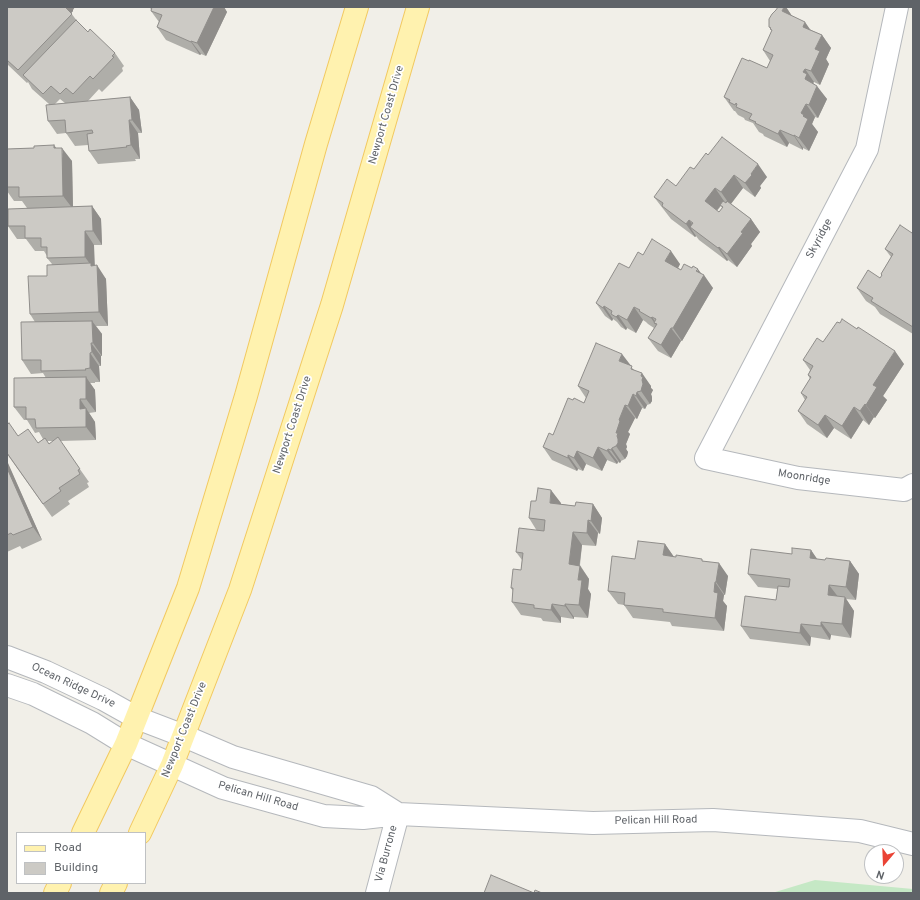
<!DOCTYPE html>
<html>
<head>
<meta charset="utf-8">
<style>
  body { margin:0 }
  #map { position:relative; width:920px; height:900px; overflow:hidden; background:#f1efe8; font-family:Overpass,sans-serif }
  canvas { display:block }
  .frame { position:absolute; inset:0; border:8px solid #5f6368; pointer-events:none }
  .legend { position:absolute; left:16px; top:832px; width:130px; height:52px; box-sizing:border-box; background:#fff; border:1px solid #bfc1c3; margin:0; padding:5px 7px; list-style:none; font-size:12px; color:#5f6368 }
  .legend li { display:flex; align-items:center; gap:8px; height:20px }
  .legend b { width:20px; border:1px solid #bfc1c3 }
  .north { position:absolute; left:864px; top:844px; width:40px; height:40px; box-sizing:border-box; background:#fff; border:1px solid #bfc1c3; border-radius:50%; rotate:199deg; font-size:11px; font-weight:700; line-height:16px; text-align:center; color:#5f6368 }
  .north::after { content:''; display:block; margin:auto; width:14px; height:18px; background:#ea4335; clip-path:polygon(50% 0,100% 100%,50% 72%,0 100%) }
</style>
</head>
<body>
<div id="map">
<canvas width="920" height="900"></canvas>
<div class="frame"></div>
<ul class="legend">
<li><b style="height:5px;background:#fff2af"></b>Road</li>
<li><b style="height:11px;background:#cccac5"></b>Building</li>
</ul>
<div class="north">N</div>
</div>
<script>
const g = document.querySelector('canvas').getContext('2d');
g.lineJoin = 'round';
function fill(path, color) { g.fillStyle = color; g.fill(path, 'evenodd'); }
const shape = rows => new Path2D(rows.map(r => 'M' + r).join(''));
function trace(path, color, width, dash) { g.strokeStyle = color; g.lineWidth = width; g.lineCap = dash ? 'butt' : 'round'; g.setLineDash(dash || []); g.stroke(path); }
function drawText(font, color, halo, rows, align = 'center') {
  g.font = font + ' Overpass,sans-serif'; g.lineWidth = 3.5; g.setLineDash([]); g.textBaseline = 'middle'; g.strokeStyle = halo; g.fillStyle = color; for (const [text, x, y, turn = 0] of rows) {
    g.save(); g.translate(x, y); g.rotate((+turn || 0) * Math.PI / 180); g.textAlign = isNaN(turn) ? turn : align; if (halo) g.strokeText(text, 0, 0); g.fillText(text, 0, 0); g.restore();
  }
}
fill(shape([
  [815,880,913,889,913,893,772,893]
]), '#c5e8c5');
const minor = shape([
  [897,7,867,149,706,458,798,478,904,490,913,485],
  [7,657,46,672,103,699,137,718,184,736,233,757,371,797,398,814],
  [7,685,33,694,92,723,126,744,223,788,324,816,363,818,398,814,593,823,713,820,860,831,913,844],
  [377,893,398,814]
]);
const major = shape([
  [83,833,126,744,188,588,246,396,316,144,357,7],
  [140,833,172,765,240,590,332,305,418,7],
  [55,893,60,883],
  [111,893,116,883]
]);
trace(minor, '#b5b8bc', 24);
trace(major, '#f2c960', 24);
trace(minor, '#fff', 22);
trace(major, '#fff2af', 22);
fill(shape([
  [150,7,224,7,227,12,206,56,201,54,200,55,166,40,157,27,159,22,151,11,151,10],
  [786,7,792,16,811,30,822,35,831,48,826,59,829,64,820,85,814,82,813,83,827,99,818,118,815,117,812,124,818,132,809,151,803,148,803,150,789,143,787,147,764,136,763,134,759,132,753,123,745,120,744,118,738,115,735,111,734,111,724,97,749,61,767,68,770,61,763,50,772,31,769,27],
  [7,9,73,10,73,11,71,13,77,21,88,32,115,53,124,66,122,68,123,71,102,92,99,89,88,101,130,97,139,110,142,133,138,133,140,159,135,159,136,161,98,164,89,151,88,145,75,146,66,133,57,134,48,121,49,104,32,89,28,82,27,83,7,64],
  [60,99,65,103,55,104],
  [54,145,56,148,72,161,73,207,92,206,101,219,102,245,94,245,94,265,106,279,108,326,96,326,102,334,102,356,101,356,101,366,99,366,100,382,95,382,95,383,90,383,95,390,96,412,89,413,95,422,96,440,60,441,89,482,87,483,89,487,68,501,70,504,52,517,7,454,18,436,38,443,43,439,39,432,35,433,27,420,24,420,14,407,46,378,43,373,31,374,22,360,35,322,30,314,47,276,52,264,47,258,47,256,44,251,35,251,26,239,17,239,8,226,27,208,22,201,14,201,7,191,7,149,34,148],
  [47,441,53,441,49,444],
  [708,155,767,177,760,186,761,188,755,197,743,188,731,204,751,219,760,232,751,244,752,246,737,267,728,260,727,261,699,240,696,236,695,237,671,219,654,197,676,186],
  [721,206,722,208,719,212,717,211],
  [913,231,913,334,880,314,875,307,866,301,857,288,880,278,882,276,881,274,891,257,885,249,912,233],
  [643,255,680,264,678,268,713,288,682,341,681,341,671,358,658,351,648,338,654,328,648,324,646,322,643,320,636,333,627,328,626,330,621,327,617,322,613,319,612,321,605,316,596,303,629,268],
  [823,342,904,364,883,396,887,400,875,418,874,417,869,425,863,420,851,439,834,428,827,438,807,424,798,411,805,400,801,393,810,379,808,375,810,370,803,360],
  [630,366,651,386,651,388,653,390,651,394,652,397,652,401,650,404,647,405,645,409,642,408,637,419,635,418,628,432,630,434,626,444,627,447,626,449,628,452,627,456,625,459,621,461,620,463,618,462,617,464,607,460,602,471,586,464,583,471,578,469,577,471,552,460,543,447,553,435,573,400,584,403,586,398,578,386],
  [7,462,42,540,22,549,20,546,7,552],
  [561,503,561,504,575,506,593,504,602,518,600,534,598,533,596,546,582,545,580,565,589,579,588,589,591,594,588,618,574,617,574,619,561,617,561,623,543,621,541,618,521,615,512,602,513,591,511,588,521,570,522,560,516,552,537,531,529,518],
  [665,544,674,557,704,561,728,576,725,595,724,595,723,601,727,606,724,631,672,626,670,622,633,618,624,605,618,604,608,591,635,559],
  [811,550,816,559,825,560,850,561,859,574,856,600,846,599,854,611,851,638,831,635,830,640,811,637,810,646,750,639,741,626,776,600,778,589,758,587,748,574,792,554]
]), '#afaea9');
fill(shape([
  [63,7,75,7,73,10,73,11,69,16],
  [214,7,224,7,227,12,206,56,197,43],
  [784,7,786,7,794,19,782,11],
  [805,22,814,35,803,27],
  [822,35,831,48,826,59,829,64,820,85,811,71,815,49],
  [191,41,201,54,200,55,191,42],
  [805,69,814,82,813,83,817,87,805,79,803,72],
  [817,86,827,99,818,118,809,105],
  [130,97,139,110,142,133,132,120],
  [806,104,815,117,812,124,818,132,809,151,799,138,801,113],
  [129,120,138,133,140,159,131,145],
  [780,130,789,143,787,147,778,134],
  [794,135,803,148,803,150,794,136],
  [54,145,63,158,62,148,72,161,73,209,63,196],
  [758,164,767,177,760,186,761,188,755,197,745,183,751,174],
  [734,175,743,188,730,205,721,192],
  [715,188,724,201,714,214,705,201],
  [92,206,101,219,102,245,93,231],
  [751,219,760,232,751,244,752,246,737,267,727,254,741,232],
  [689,220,699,233,690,227,696,236,695,237,686,224],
  [85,231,94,245,95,268,97,265,106,279,108,326,99,312,95,271,85,257],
  [719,247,728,260,727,261,718,248],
  [671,251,680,264,675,274,665,261],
  [698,269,703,276,704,275,713,288,682,341,673,328],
  [604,306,613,319,612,321,603,308],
  [634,307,643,320,636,333,627,320],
  [618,315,627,328,626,330,616,317],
  [652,317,661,330,657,324,654,323,660,331,651,318],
  [92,321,102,334,102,356,93,343],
  [671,328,681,341,671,358,661,345],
  [91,343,101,356,101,366,92,352],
  [895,351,904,364,883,396,887,400,875,418,866,405,873,385],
  [90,353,99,366,100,382,90,368],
  [622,354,632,367,619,361],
  [642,373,651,386,651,388,653,390,651,394,652,397,652,401,650,404,641,391,641,376],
  [86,377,95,390,96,412,86,399],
  [637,392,647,405,645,409,636,396],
  [633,394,642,408,637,419,628,406],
  [80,399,95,422,96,440,86,427,80,409],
  [865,404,874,417,869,425,860,411],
  [625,405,635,418,628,432,630,434,626,444,627,447,626,449,628,452,627,456,625,459,616,446,616,433,619,420],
  [854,407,863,420,851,439,842,426],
  [825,415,834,428,827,438,818,425],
  [598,447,607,460,602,471,593,458],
  [612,448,621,461,620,463,611,450],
  [608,449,618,462,617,464,607,451],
  [577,451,586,464,583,471,574,458],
  [568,455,578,469,577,471,568,458],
  [7,462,8,463,42,540,33,527,7,468],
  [551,490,561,503,559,516,550,503],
  [593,504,602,518,600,534,591,521],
  [588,520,598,533,596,546,587,533],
  [573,532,582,545,578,577,569,564],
  [665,544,674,557,663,555],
  [811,550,820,563,810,558],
  [850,561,859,574,856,600,846,587],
  [719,563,728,576,725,595,716,582],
  [580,566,589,579,588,589,591,594,588,618,579,605,578,580],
  [715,582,724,595,723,601,727,606,724,631,715,618,714,592],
  [829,585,839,598,828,595],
  [845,597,854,611,851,638,842,624],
  [552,604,561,617,561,623,551,610],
  [565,604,574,617,574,619,565,606],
  [821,622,831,635,830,640,821,626],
  [801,624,811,637,810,646,800,633]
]), '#8f8d8a');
const building = shape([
  [9,7,65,7,72,14,18,70,7,60,7,9,9,7],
  [152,7,214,7,197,43,191,41,191,42,157,27,162,15,151,11,152,7],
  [778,7,784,7,782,11,805,22,803,27,822,35,815,49,820,51,811,71,805,69,803,72,807,74,805,79,817,86,809,105,806,104,801,113,804,115,803,116,808,119,799,138,794,135,794,136,780,130,778,134,755,123,756,122,749,119,752,114,736,107,737,104,736,103,735,105,729,102,730,100,724,97,742,58,749,61,749,60,767,68,773,55,763,50,772,30,770,29,771,28,769,27,769,19,772,14,776,10,778,7],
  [76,20,88,32,90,29,115,53,112,56,114,57,93,79,90,76,73,94,66,88,60,94,51,86,43,94,23,75,76,20],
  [130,97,132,120,129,120,131,145,126,146,127,147,89,151,87,134,93,133,92,130,66,133,65,120,48,121,46,105,130,97],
  [722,137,758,164,751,174,752,175,745,183,734,175,721,192,715,188,705,201,719,212,723,207,720,205,723,201,726,203,727,201,751,219,741,232,743,233,727,254,719,247,718,248,690,227,693,223,689,220,686,224,662,206,663,203,654,197,667,179,676,186,690,167,694,169,706,153,708,155,722,137],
  [54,145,54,148,62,148,63,196,19,197,19,187,7,187,7,149,34,148,34,146,54,145],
  [92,206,93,231,85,231,85,257,47,258,47,247,41,247,41,238,25,238,25,226,8,226,8,209,92,206],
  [900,225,912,233,913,231,913,327,871,301,873,298,857,288,868,270,880,278,882,275,881,274,893,254,885,249,900,225],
  [652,239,671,251,665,261,681,270,684,264,692,268,693,266,698,269,696,271,704,275,673,328,671,328,661,345,648,338,657,324,654,323,656,319,652,317,651,318,639,311,640,310,634,307,627,320,618,315,616,317,611,314,612,311,604,306,603,308,596,303,619,263,629,268,638,252,643,255,652,239],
  [91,263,91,266,97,265,99,312,30,314,28,276,47,276,47,265,91,263],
  [842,319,857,329,858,327,895,351,873,385,877,387,866,405,865,404,860,411,854,407,842,426,825,415,818,425,798,411,807,397,801,393,811,377,808,375,813,366,803,360,817,338,823,342,837,322,840,323,842,319],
  [92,321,93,343,91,343,92,352,90,353,90,368,85,369,86,370,41,371,41,360,22,360,21,322,92,321],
  [596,343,622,354,619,361,632,366,631,369,642,373,641,376,643,377,642,380,643,384,642,387,641,391,637,392,636,396,633,394,628,406,625,405,619,420,620,421,616,433,618,433,617,436,618,439,618,443,616,446,612,448,611,450,608,449,607,451,598,447,593,458,577,451,574,458,568,455,568,458,543,447,549,433,553,435,568,398,573,400,574,398,584,403,589,391,578,386,596,343],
  [86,377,86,399,80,399,80,409,86,408,86,427,36,428,35,419,26,419,26,407,14,407,14,378,86,377],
  [9,423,18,436,28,429,38,443,45,438,49,444,58,437,80,469,78,470,80,474,59,488,61,491,43,504,7,453,7,425,9,423],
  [7,468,33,527,13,535,11,533,7,535,7,468],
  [538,488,551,490,550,503,575,506,576,502,593,504,591,521,588,520,587,533,573,532,569,564,580,566,578,580,582,580,579,605,565,604,565,606,552,604,551,610,534,608,534,605,512,602,513,588,511,588,513,569,521,570,523,553,516,552,519,528,544,531,545,520,529,518,531,501,536,501,538,488],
  [638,541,665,544,663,555,676,557,676,555,702,559,702,561,719,563,716,582,715,582,714,592,718,593,715,618,663,612,663,609,624,605,625,593,608,591,612,556,635,559,638,541],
  [792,548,811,550,810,558,825,560,826,558,850,561,846,587,829,585,828,595,845,597,842,624,821,622,821,626,801,624,800,633,741,626,745,596,776,600,778,586,789,587,790,579,748,574,751,549,792,554,792,548],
  [491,875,534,893,535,890,542,893,484,893,491,875]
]);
fill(building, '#cccac5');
trace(building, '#8f8d8a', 1);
drawText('11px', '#5f6368', '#fff', [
  ["Newport Coast Drive",387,115,-74],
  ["Skyridge",820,239,-62],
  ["Newport Coast Drive",293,425,-72],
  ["Moonridge",804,478,9],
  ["Ocean Ridge Drive",73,686,25],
  ["Newport Coast Drive",185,730,-68],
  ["Pelican Hill Road",258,797,16],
  ["Pelican Hill Road",656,821,-1],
  ["Via Burrone",387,854,-75]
]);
</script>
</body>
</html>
